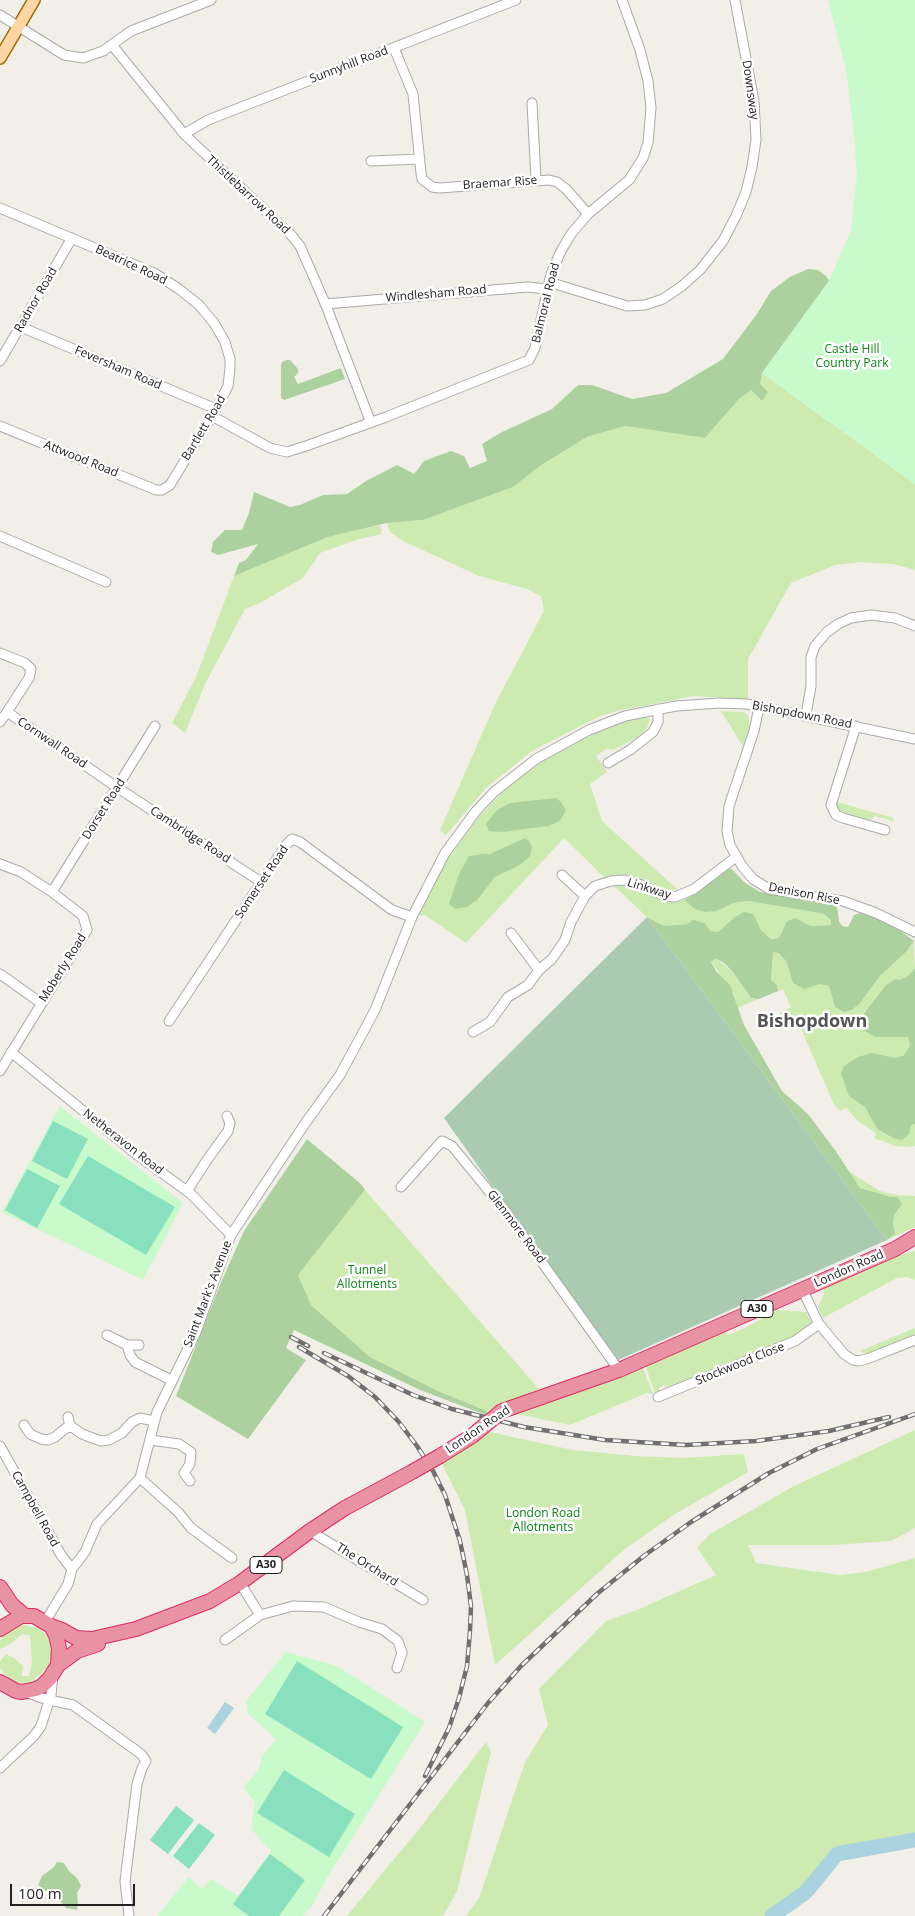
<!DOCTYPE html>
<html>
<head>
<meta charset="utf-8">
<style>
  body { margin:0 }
  #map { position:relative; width:915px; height:1916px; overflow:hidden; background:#f2efe9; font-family:"Open Sans",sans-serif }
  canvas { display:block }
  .scale { position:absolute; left:10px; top:1884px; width:125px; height:22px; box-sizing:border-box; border:2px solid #222; border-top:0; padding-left:6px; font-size:15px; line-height:18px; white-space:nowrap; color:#222; -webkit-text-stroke:4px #fff; paint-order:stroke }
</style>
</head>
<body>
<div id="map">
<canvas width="915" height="1916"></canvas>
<div class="scale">100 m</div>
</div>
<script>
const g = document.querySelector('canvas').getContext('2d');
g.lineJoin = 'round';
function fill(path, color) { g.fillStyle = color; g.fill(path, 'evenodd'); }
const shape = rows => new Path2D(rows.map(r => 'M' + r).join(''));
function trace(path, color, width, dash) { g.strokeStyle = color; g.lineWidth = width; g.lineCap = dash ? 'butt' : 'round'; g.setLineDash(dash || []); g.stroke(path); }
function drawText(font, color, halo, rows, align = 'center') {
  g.font = font + ' "Open Sans",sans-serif'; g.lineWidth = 5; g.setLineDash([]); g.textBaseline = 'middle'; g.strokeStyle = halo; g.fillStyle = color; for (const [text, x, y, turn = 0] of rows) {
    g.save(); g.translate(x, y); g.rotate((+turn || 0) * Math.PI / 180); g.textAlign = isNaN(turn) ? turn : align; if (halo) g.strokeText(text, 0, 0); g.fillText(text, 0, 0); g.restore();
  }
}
fill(shape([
  [762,373,915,484,915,570,894,564,860,562,835,565,791,583,748,659,748,699,694,696,617,711,598,717,532,751,486,788,446,835,440,830,495,704,544,611,541,596,527,589,479,576,403,541,390,532,387,523,423,520,513,487,540,466,587,437,625,426,705,438,739,399,751,390,762,401,759,384],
  [380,525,382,534,359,539,320,553,303,578,260,603,245,609,205,684,185,733,172,723,196,677,234,576,328,537],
  [721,711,743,712,748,715,750,726,743,746],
  [643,717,650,719,647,728,638,737,613,750,606,749,596,756,607,772,590,784,602,821,678,890,666,891,646,880,631,876,619,875,604,877,564,838,466,943,425,915,419,916,442,867,478,818,506,788,536,765,579,740,632,718],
  [837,802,894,818,893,821,875,816,869,822,839,812,835,806],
  [622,885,636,888,666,902,684,900,695,909,725,907,734,903,748,901,814,912,824,914,832,920,831,925,811,926,794,918,787,921,779,938,771,939,761,930,757,923,726,925,718,932,710,931,693,920,687,924,664,926,647,917,614,886],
  [914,941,915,968,909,975,900,980,895,979,887,984,873,1004,863,1013,875,1037,908,1037,910,1046,903,1056,895,1059,885,1056,849,1096,865,1107,877,1129,893,1138,915,1124,915,1146,906,1147,896,1146,874,1138,876,1133,858,1121,846,1108,840,1111,834,1105,800,1026,791,1017,782,1016,779,1013,791,1007,783,989,778,991,777,985,771,980,773,952,779,952,786,961,789,972,829,986,835,1007,860,1003,880,976,907,951],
  [715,958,733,972,751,998,759,999,737,1008,734,994,711,961],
  [848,1171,880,1191,896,1195,915,1196,915,1227,887,1240,895,1234,893,1224,894,1216,899,1210,899,1197,891,1197,860,1188],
  [365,1190,539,1389,487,1411,440,1392,370,1357,311,1305,298,1275],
  [915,1251,915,1280,907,1277,897,1278,823,1318,818,1307,824,1294,824,1287,883,1260],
  [778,1310,806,1312,811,1322,811,1324,796,1336,669,1389,664,1385,659,1388,659,1392,655,1394,645,1364,696,1341,726,1332,728,1335,747,1327],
  [915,1328,915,1338,869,1355,860,1351],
  [642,1365,653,1394,647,1393,570,1425,512,1413],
  [915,1430,915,1528,891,1541,834,1545,748,1545,756,1563,840,1575,865,1572,915,1558,915,1844,839,1859,808,1894,778,1916,466,1916,479,1898,525,1762,548,1725,539,1689,606,1621,637,1610,716,1575,697,1548,710,1534,794,1486],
  [490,1432,573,1450,635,1456,685,1458,744,1454,748,1472,675,1514,625,1549,495,1665,465,1510,442,1464],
  [18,1624,39,1628,50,1638,53,1646,52,1658,48,1667,32,1681,24,1683,16,1682,9,1678,0,1669,0,1641,6,1632],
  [22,1634,30,1635,32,1664,29,1676,22,1676,23,1666,14,1658,6,1654,0,1661,0,1649,11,1644],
  [486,1742,491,1752,457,1891,443,1916,347,1916,419,1829]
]), '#cdebb0');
fill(shape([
  [808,269,818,270,826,276,829,281,762,373,760,384,768,392,762,401,751,390,739,399,705,438,625,426,587,437,540,466,513,487,423,520,387,523,328,537,234,576,239,563,246,560,258,544,218,555,211,552,213,542,225,530,242,530,249,513,254,492,290,507,300,505,323,495,347,494,366,481,397,465,414,474,424,461,451,451,464,456,470,468,487,461,482,444,500,433,552,409,578,385,592,385,632,399,666,393,723,359,757,314,771,291,790,277],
  [287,360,290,360,298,369,298,373,294,377,298,384,341,368,345,379,284,400,281,398,281,365,282,362],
  [556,798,561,802,566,810,560,821,548,826,502,832,489,831,486,824,496,811,510,803],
  [525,838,529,841,532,847,530,856,520,865,495,877,477,900,467,907,455,909,449,904,459,874,469,856,482,854,490,854],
  [725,868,732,869,744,882,760,892,837,906,839,921,842,926,848,927,854,915,860,913,890,923,914,941,907,951,880,976,860,1003,853,1009,844,1012,835,1007,829,986,820,984,804,989,793,983,786,961,779,953,773,952,771,980,777,985,778,991,759,999,751,998,733,972,724,963,715,958,711,962,716,971,730,985,744,1025,782,1091,808,1114,835,1150,860,1188,891,1197,898,1197,902,1204,894,1216,893,1224,895,1234,887,1240,647,917,664,926,687,924,693,920,705,923,710,931,718,932,735,917,744,912,753,914,761,930,771,939,779,938,787,921,795,918,811,926,831,925,831,920,824,914,802,910,748,901,734,903,716,911,705,912,695,909,684,900,690,897,714,874],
  [915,968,915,1124,911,1126,909,1134,902,1140,893,1138,877,1129,865,1107,849,1096,841,1074,844,1066,858,1057,872,1053,895,1058,903,1056,910,1046,908,1037,875,1037,860,1028,858,1021,886,985,895,979,900,980,909,975],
  [307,1139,361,1184,365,1190,298,1275,311,1305,370,1357,440,1392,487,1411,486,1415,420,1390,294,1330,286,1348,306,1360,248,1439,176,1396,222,1280,244,1231],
  [57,1862,64,1863,69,1871,77,1878,81,1886,77,1893,78,1902,77,1910,66,1908,60,1901,59,1894,46,1891,38,1885,42,1876,54,1867]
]), '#add19e');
fill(shape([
  [647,917,887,1240,616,1361,444,1118]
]), '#aacbaf');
fill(shape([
  [828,0,915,0,915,484,762,373,829,281,851,230,857,175,854,134,846,70],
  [60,1106,183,1203,143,1280,2,1212],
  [286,1652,337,1666,425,1722,327,1878,313,1904,303,1916,157,1916,189,1877,202,1889,211,1879,238,1896,271,1851,251,1829,255,1802,243,1787,258,1771,263,1755,276,1739,248,1714,246,1701]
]), '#c8facc');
fill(shape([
  [53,1121,88,1139,67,1179,32,1161],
  [88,1156,175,1207,146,1255,59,1204],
  [27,1169,60,1186,37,1228,5,1210],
  [297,1661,403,1727,371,1779,265,1714],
  [284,1770,355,1814,329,1857,257,1813],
  [176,1806,194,1820,168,1854,150,1840],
  [199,1823,215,1835,189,1869,173,1856],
  [270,1854,305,1880,279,1916,249,1916,233,1904]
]), '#88e0be');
fill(shape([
  [225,1702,234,1708,215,1734,207,1728]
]), '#aad3df');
trace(shape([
  [772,1916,806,1892,837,1854,915,1840]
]), '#aad3df', 15);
const minor = shape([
  [0,15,64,55,83,58,103,51,131,31,211,0],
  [112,45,184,134,292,236,300,246,325,303,371,423],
  [394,48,413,94,421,173,422,179,432,187,439,188,549,180,557,182,566,189,588,214],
  [532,103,536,180],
  [184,134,208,120,516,0],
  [371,161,420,159],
  [0,208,154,273,179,289,199,305,214,323,225,342,230,359,230,368,228,386,216,409,170,485,162,490,156,490,0,426],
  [549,282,627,306,645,305,663,299,682,286,700,270,723,241,736,216,746,192,752,167,756,140,754,101,735,0],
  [325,304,528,287,547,289],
  [21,327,216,409],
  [0,361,72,238],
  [212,416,270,448,287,452,306,446,386,417,529,360,535,348,551,274,561,251,571,234,588,214,629,180,643,158,648,143,651,108,648,81,640,50,622,0],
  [0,536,106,582],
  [0,653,25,663,31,669,29,678,7,712,118,788,261,882],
  [759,707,754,731,729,806,728,819,727,831,730,845,742,866,753,879,769,889,843,901,876,913,915,932],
  [806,715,811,686,811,657,815,646,827,632,838,624,851,618,871,615,895,618,915,626],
  [0,722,7,712],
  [856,726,831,805,836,815,843,818,885,830],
  [608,763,630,750,653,732,658,722,658,709],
  [0,864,21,872,52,892,83,916,87,930,0,1071],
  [562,875,585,896],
  [52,892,155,726],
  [511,933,539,970],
  [0,974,41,1003],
  [169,1021,286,845,292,839,300,842,392,910,412,917],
  [473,1032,490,1022,508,997,528,985,539,970,552,959,565,940,571,922,585,896,595,886,611,881,624,880,642,885,665,896,675,897,694,889,736,857],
  [11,1052,136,1154,191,1194,231,1235],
  [401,1187,442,1141,452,1146,506,1212,619,1370],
  [187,1191,207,1160,228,1131,230,1123,227,1116],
  [802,1289,819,1324,844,1354,853,1360,858,1361,867,1359,915,1340],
  [107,1335,127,1345,130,1355,135,1362,171,1380],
  [127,1345,139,1345],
  [658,1397,795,1341,819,1324],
  [68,1417,70,1427],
  [24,1425,30,1434,41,1439,48,1440,55,1437,66,1428,72,1427,82,1434,101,1441,109,1440,122,1433,132,1422,140,1418,154,1421],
  [151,1440,179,1444,191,1452,190,1464,184,1473,190,1481],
  [0,1446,61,1555,72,1569],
  [140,1478,178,1512,191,1528,232,1558],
  [310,1531,423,1600],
  [240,1583,260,1615],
  [45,1622,68,1584,72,1569,85,1552,97,1524,140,1478,157,1412,196,1332,231,1235,304,1125,340,1075,375,1010,412,917,445,853,476,811,494,792,536,759,589,730,625,716,676,706,720,703,747,704,915,739],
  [225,1640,260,1615,293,1606,324,1607,359,1622,382,1629,398,1641,402,1653,397,1668],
  [26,1692,45,1699,73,1705,141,1754,146,1761,142,1768,137,1784,125,1881,129,1916],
  [0,1768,34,1736,41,1726,51,1695,53,1675]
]);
const major = shape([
  [0,58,34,0]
]);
const highway = shape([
  [502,1411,619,1370,651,1356,895,1249,915,1237],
  [440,1456,472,1436],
  [0,1587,12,1605,24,1615],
  [51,1626,62,1630,76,1638,92,1639,136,1629,210,1601,240,1583,310,1531,345,1508,412,1472],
  [0,1629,21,1616,34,1616,51,1626,56,1635,59,1648,58,1665,50,1678,42,1686,36,1689,22,1692,16,1691,0,1682],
  [58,1665,77,1651,98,1644]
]);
trace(minor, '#a9a9a9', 11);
trace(major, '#a06b00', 14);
trace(highway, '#dc2a67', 16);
trace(minor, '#fff', 9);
trace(major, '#fcd6a4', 11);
trace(highway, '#e892a2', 14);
const rail = shape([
  [291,1337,308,1346],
  [299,1347,348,1376,375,1397,398,1421,417,1446,433,1471,445,1495,460,1541,467,1575,471,1606,470,1631,467,1666,459,1698,449,1728,425,1776],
  [324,1353,413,1395,452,1409,524,1427,605,1440,686,1445,756,1441,829,1431,889,1417],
  [324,1916,488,1703,521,1666,598,1593,645,1555,691,1522,769,1473,817,1449,915,1414]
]);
trace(rail, '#707070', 4.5);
trace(rail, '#fff', 2.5, [8]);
const highwayBridge = shape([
  [472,1436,502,1411],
  [412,1472,440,1456]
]);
trace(highwayBridge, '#dc2a67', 16, []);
trace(highwayBridge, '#e892a2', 14);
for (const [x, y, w] of [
  [757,1309,32],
  [266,1565,32]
]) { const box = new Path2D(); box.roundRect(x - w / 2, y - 8.5, w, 17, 4); g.fillStyle = '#fff'; g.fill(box); trace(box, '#222', 1); }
drawText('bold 11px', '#222', null, [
  ["A30",757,1309],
  ["A30",266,1565]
]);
drawText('12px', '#222', '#fff', [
  ["Sunnyhill Road",349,65,-21],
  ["Downsway",750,90,82],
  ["Braemar Rise",500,183,-4],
  ["Thistlebarrow Road",248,195,43],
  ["Beatrice Road",131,265,25],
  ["Windlesham Road",436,294,-5],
  ["Radnor Road",36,300,-60],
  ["Balmoral Road",546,303,-76],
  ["Feversham Road",118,368,23],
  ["Bartlett Road",204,428,-59],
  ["Attwood Road",81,459,22],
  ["Bishopdown Road",802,715,11],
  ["Cornwall Road",52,743,34],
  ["Dorset Road",104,809,-58],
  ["Cambridge Road",190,835,33],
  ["Somerset Road",262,882,-56],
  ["Linkway",649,889,17],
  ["Denison Rise",804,894,11],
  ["Moberly Road",63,968,-58],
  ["Netheravon Road",123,1142,38],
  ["Glenmore Road",516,1227,53],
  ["London Road",849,1269,-24],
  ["Saint Mark's Avenue",208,1294,-69],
  ["Stockwood Close",740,1364,-22],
  ["London Road",478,1430,-34],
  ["Campbell Road",35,1509,61],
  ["The Orchard",367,1565,32]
]);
drawText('12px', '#0c8416', '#fff', [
  ["Castle Hill",852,350],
  ["Country Park",852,364],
  ["Tunnel",367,1271],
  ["Allotments",367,1285],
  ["London Road",543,1514],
  ["Allotments",543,1528]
]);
drawText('bold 18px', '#555', '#fff', [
  ["Bishopdown",812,1022]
]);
</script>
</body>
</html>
